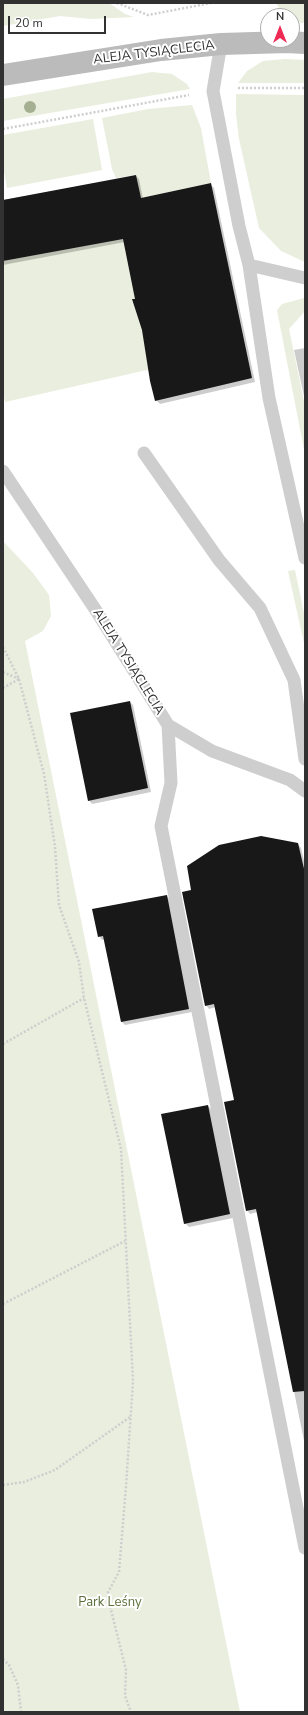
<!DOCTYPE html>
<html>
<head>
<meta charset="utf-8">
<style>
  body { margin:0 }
  #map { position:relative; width:308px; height:1715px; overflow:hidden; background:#fff; font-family:"Nunito Sans",sans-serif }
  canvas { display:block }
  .frame { position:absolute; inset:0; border:4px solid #313131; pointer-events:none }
  .north { position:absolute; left:260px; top:8px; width:40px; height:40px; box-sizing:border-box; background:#fff; border:1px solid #adadad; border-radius:50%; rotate:0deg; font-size:11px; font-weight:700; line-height:16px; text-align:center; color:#313131 }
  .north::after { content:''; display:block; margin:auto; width:14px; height:18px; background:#f02a54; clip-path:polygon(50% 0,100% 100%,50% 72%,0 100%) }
  .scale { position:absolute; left:8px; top:16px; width:98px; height:18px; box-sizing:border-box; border:2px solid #313131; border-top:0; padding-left:5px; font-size:12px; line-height:14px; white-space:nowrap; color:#313131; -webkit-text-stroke:3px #fff; paint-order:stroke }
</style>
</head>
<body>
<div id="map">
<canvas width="308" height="1715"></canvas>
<div class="frame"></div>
<div class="north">N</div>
<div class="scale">20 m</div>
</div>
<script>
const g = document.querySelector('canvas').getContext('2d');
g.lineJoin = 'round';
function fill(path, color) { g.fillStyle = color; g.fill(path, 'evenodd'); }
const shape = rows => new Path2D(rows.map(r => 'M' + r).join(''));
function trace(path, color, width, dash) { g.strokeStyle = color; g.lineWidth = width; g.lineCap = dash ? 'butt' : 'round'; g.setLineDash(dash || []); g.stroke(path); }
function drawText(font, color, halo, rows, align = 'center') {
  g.font = font + ' "Nunito Sans",sans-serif'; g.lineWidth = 4; g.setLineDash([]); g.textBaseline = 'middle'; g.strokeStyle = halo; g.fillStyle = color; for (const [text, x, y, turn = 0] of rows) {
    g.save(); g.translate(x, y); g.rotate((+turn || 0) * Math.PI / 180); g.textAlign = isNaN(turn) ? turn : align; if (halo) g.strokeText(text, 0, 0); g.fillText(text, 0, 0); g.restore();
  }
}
fill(shape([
  [3,3,109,3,125,14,134,17,91,19,60,16,3,26],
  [276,3,305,3,305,23,292,22,292,16,284,16],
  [285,59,305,60,305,83,238,83,247,71,263,61],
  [152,72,172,74,187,84,190,89,3,121,3,99],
  [236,94,305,95,305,262,281,251,259,228,239,139,236,114],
  [192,105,201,128,211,183,141,198,136,175,116,178,112,169,102,118,148,109],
  [93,119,102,170,7,188,3,166,3,135],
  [146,234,125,250,145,324,145,349,150,372,147,370,5,402,3,392,3,261],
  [304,298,305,299,305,311,289,329,305,406,305,455,277,310,282,304],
  [3,541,33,573,49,595,51,616,43,631,25,641,240,1712,3,1712],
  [295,570,305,618,305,648,288,571]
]), '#e9eede');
fill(shape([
  [136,176,139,179,143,199,210,184,214,188,255,382,160,404,156,400,125,242,3,265,3,200],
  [305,348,305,401,294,350],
  [130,702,133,705,151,792,92,804,89,800],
  [298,844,301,848,305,865,305,1446,258,1212,250,1214,247,1210,235,1101,216,1007,209,1009,206,1005,192,891],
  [166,896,170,899,192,1012,125,1025,122,1022,105,939,102,940,99,936],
  [208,1106,212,1110,233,1218,189,1227,185,1223]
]), '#0003');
fill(shape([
  [136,175,141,198,211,183,252,378,155,401,150,381,142,330,132,299,135,299,123,239,3,261,3,200],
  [130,701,148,788,88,801,70,713],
  [261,836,298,843,305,873,305,1391,293,1392,256,1209,246,1211,224,1102,234,1100,214,1004,205,1006,182,892,191,890,187,866,219,845],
  [167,895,189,1009,121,1022,103,936,98,937,92,909],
  [208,1105,230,1214,184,1224,161,1114]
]), '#181818');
trace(shape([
  [117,3,148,15,211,3],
  [238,88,305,88],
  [3,129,189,95],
  [3,647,19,679,44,774,55,847,59,905,79,962,84,998,121,1149,133,1381,126,1486,119,1572,107,1594,126,1670,125,1696,131,1712],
  [3,672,19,679],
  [3,688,19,679],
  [3,1044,84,998],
  [3,1304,125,1241],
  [3,1485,24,1482,55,1470,130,1417],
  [3,1659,9,1665,18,1685,21,1712]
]), '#cecece', 2.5, [2, 2]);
trace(shape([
  [221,44,213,91,239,226,249,265,269,398,305,558],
  [249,265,305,278],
  [144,453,219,560,260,608,294,680,305,759],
  [3,471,97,612,168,725,212,751,290,780,305,791],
  [168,725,171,783,161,826,305,1548]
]), '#cecece', 13);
trace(shape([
  [3,75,161,50,221,44,287,42,305,43]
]), '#bbb', 22);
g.fillStyle = '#a5b093';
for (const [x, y] of [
  [30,107]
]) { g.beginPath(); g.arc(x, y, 6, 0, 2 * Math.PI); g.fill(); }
drawText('13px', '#313131', '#fff', [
  ["ALEJA TYSIĄCLECIA",154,53,-7],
  ["ALEJA TYSIĄCLECIA",128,662,58]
]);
drawText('13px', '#5b703a', '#fff', [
  ["Park Leśny",110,1603]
]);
</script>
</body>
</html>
